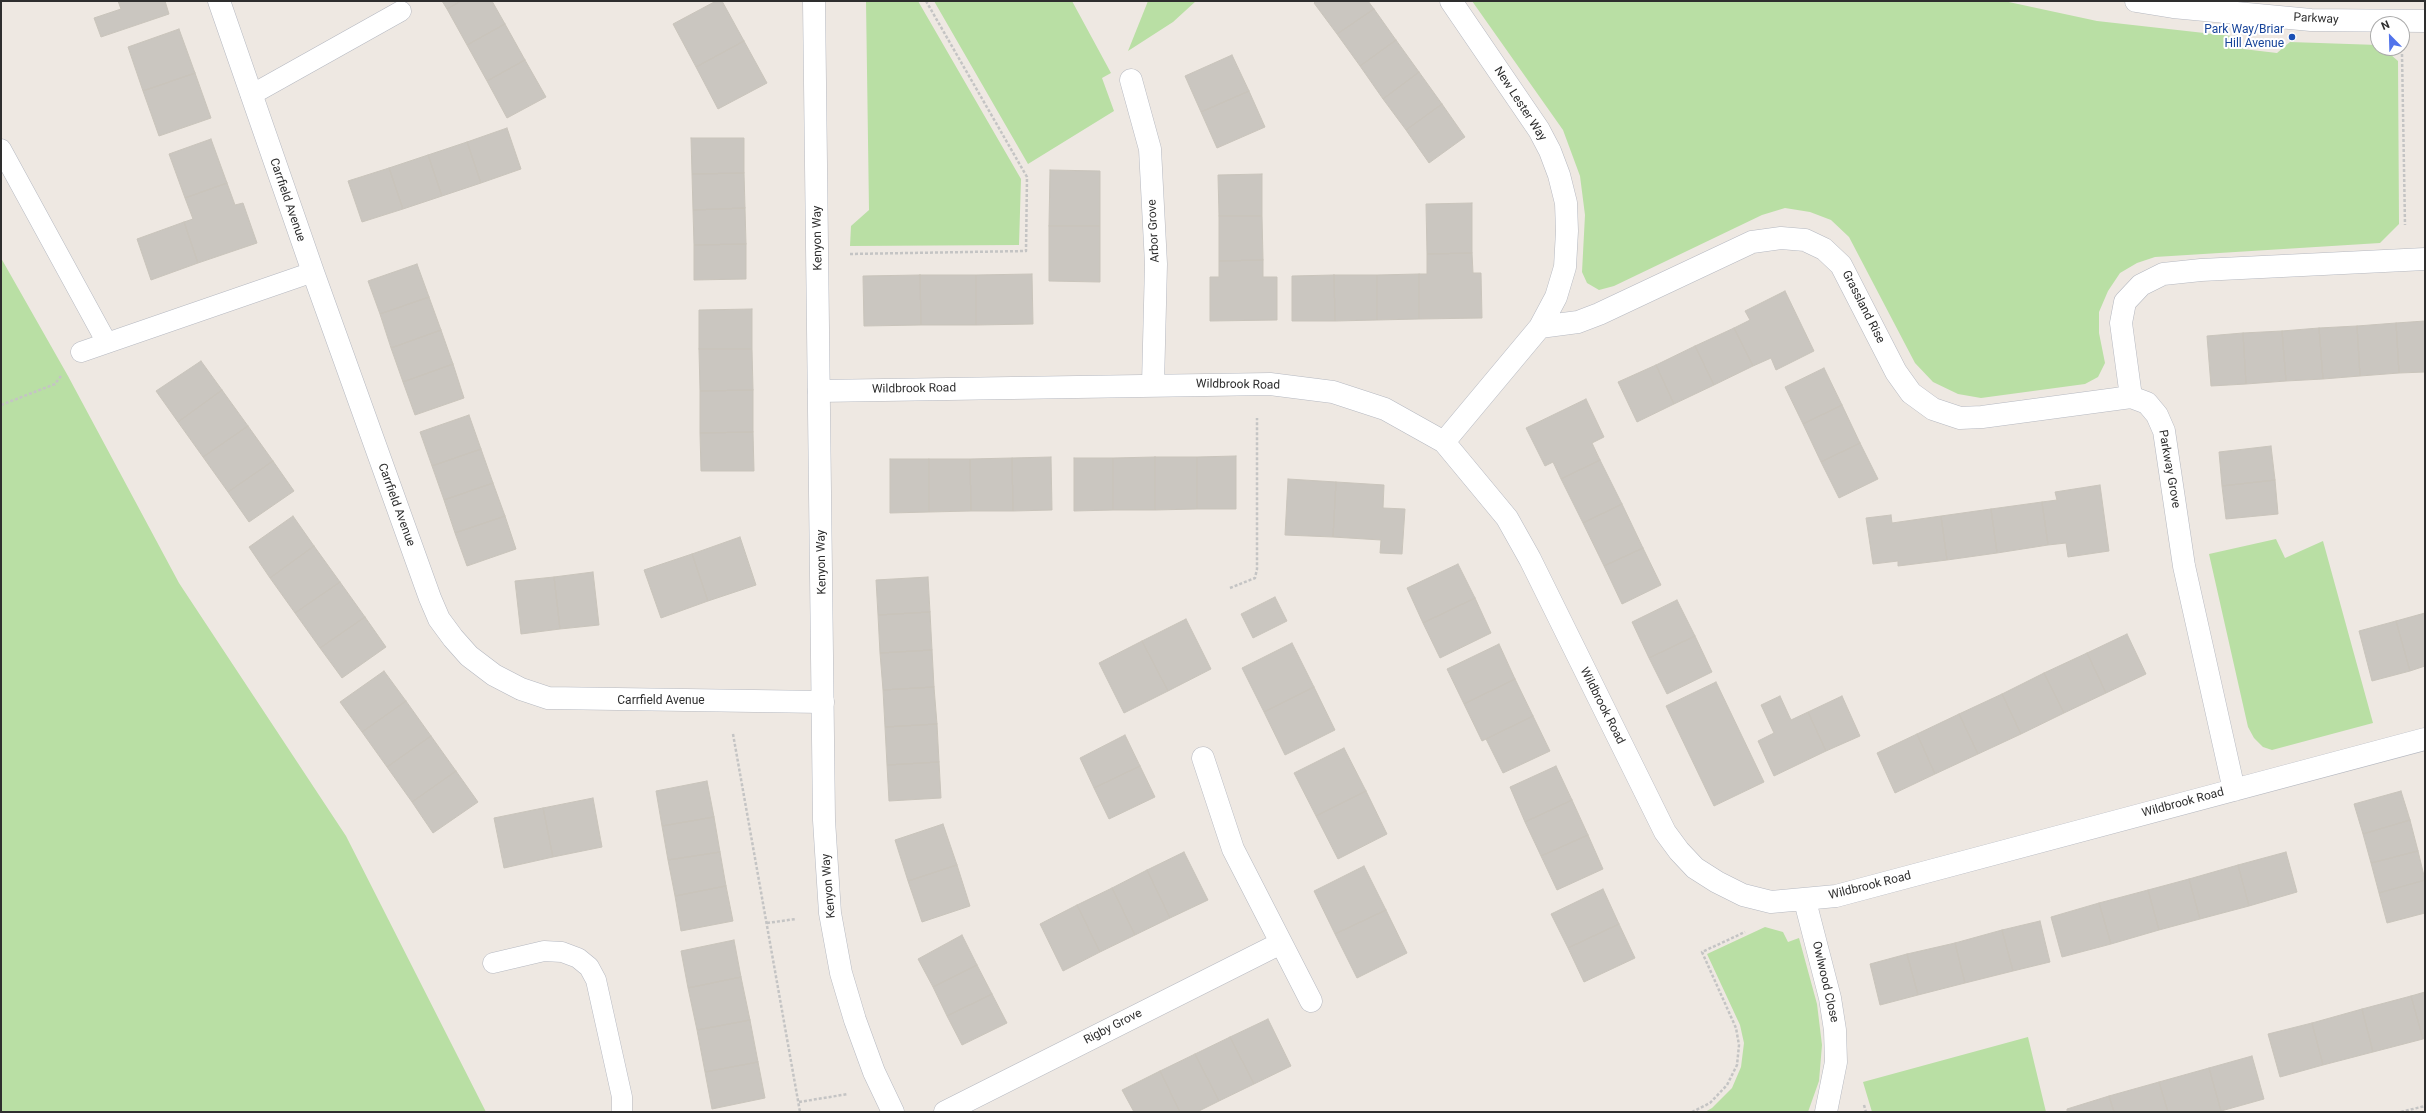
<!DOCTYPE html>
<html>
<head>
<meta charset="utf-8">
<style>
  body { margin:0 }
  #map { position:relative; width:2426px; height:1113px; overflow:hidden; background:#eee8e2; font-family:Roboto,sans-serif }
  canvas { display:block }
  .frame { position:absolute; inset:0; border:2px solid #2e2e2e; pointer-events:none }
  .north { position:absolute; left:2370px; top:16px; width:40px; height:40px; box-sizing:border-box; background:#fff; border:1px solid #ababab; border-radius:50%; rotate:337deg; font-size:11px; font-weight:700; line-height:16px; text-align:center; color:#2e2e2e }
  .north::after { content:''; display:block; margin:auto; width:14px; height:18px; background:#5173eb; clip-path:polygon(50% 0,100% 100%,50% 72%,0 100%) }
</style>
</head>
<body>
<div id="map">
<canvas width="2426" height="1113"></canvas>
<div class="frame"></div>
<div class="north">N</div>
</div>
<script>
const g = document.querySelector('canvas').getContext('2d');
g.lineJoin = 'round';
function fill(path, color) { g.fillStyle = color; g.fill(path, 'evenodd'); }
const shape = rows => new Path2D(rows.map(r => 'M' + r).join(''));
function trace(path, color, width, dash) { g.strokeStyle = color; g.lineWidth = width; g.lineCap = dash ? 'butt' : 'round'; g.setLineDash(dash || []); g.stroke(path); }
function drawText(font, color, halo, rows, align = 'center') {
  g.font = font + ' Roboto,sans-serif'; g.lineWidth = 4; g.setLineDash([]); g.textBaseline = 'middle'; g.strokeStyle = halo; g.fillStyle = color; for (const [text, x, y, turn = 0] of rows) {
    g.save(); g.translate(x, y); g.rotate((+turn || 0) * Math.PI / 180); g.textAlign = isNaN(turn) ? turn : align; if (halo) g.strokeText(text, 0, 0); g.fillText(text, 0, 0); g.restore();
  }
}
fill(shape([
  [866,1,918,1,1021,179,1019,245,850,246,851,226,869,210],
  [934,1,1072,1,1111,73,1102,78,1114,111,1028,164],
  [1148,1,1196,1,1173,22,1128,51],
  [1472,1,2004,1,2097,21,2231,36,2243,49,2277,53,2290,42,2378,45,2378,48,2383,48,2398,61,2399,224,2380,243,2155,257,2137,263,2120,273,2108,291,2099,312,2099,333,2105,363,2098,377,2085,384,1981,398,1958,394,1933,382,1915,363,1849,237,1831,220,1810,212,1785,208,1762,215,1614,286,1599,290,1587,283,1582,272,1585,215,1580,176,1563,130],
  [1,258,68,376,179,583,346,836,486,1112,1,1112],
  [2276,539,2285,558,2323,541,2373,723,2272,750,2263,747,2254,738,2248,727,2209,554],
  [1765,927,1783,932,1788,942,1799,938,1817,1004,1822,1045,1819,1081,1808,1112,1705,1112,1712,1108,1732,1088,1741,1067,1744,1043,1740,1025,1707,954],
  [2028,1037,2046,1112,1872,1112,1863,1082]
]), '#b9dfa4');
const building = shape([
  [118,1,165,1,169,14,101,37,94,18,121,9,118,1],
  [442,1,461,1,447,9,442,1],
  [461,1,492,1,505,24,467,45,447,9,461,1],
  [716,1,722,1,744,41,696,67,673,24,716,1],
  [1316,1,1368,1,1374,9,1337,34,1314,3,1316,1],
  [1374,9,1396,40,1360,66,1337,34,1374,9],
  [505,24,525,60,487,81,467,45,505,24],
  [179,29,195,73,143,91,128,47,179,29],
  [1396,40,1419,72,1383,99,1360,66,1396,40],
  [744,41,767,83,718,109,696,67,744,41],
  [1232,55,1249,91,1201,112,1185,76,1232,55],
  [525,60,546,97,507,118,487,81,525,60],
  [1419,72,1442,104,1406,130,1383,99,1419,72],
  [195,73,211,118,159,136,143,91,195,73],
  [1249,91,1265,127,1217,148,1201,112,1249,91],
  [1442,104,1465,137,1429,163,1406,130,1442,104],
  [507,128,521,169,481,183,467,142,507,128],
  [691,138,744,138,744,173,692,174,691,138],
  [211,139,227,183,185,198,169,154,211,139],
  [467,142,481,183,442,196,428,155,467,142],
  [428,155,442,196,403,209,389,168,428,155],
  [389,168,403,209,362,222,348,181,389,168],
  [1050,170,1100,171,1100,226,1049,226,1050,170],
  [744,173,745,208,693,210,692,174,744,173],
  [1262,174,1262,216,1219,216,1218,175,1262,174],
  [227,183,235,205,243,203,257,243,198,263,184,222,193,219,185,198,227,183],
  [1472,203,1472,253,1427,254,1426,204,1472,203],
  [745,208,746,244,694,245,693,210,745,208],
  [1219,216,1262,216,1263,260,1219,261,1219,216],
  [184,222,198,263,151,280,137,239,184,222],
  [1049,226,1100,226,1100,282,1049,281,1049,226],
  [746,244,746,279,694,280,694,245,746,244],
  [1472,253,1473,273,1481,273,1482,318,1419,319,1419,274,1427,274,1427,254,1472,253],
  [1263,260,1263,277,1277,277,1277,320,1210,321,1210,277,1219,277,1219,261,1263,260],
  [417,264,429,297,380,314,368,281,417,264],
  [1032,274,1033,324,976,325,976,275,1032,274],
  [1419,274,1419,319,1377,320,1377,275,1419,274],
  [920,275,921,325,864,326,863,276,920,275],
  [920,275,976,275,976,325,921,325,920,275],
  [1334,275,1377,275,1377,320,1335,321,1334,275],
  [1334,275,1335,321,1292,321,1292,276,1334,275],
  [1785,291,1814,351,1776,370,1771,358,1753,366,1734,328,1750,320,1745,311,1785,291],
  [429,297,441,330,391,348,380,314,429,297],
  [752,309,752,349,699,349,699,310,752,309],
  [2425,321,2425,372,2399,373,2396,323,2425,321],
  [2396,323,2399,373,2360,376,2357,326,2396,323],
  [2357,326,2360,376,2323,379,2319,328,2357,326],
  [1734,328,1753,366,1714,385,1695,346,1734,328],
  [2319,328,2323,379,2286,381,2282,331,2319,328],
  [441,330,453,364,403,382,391,348,441,330],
  [2282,331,2286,381,2246,384,2243,333,2282,331],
  [2243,333,2246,384,2211,386,2207,336,2243,333],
  [1695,346,1714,385,1674,404,1656,365,1695,346],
  [699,349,752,349,753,390,700,391,699,349],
  [201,361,222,390,178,422,156,391,201,361],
  [453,364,464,398,415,415,403,382,453,364],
  [1656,365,1674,404,1637,422,1618,382,1656,365],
  [1824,368,1842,405,1803,424,1785,387,1824,368],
  [222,390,248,426,203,457,178,422,222,390],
  [753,390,753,432,700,433,700,391,753,390],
  [1586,399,1604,437,1592,443,1600,460,1561,479,1553,462,1545,466,1526,428,1586,399],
  [1842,405,1860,443,1821,462,1803,424,1842,405],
  [469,415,481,449,432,466,420,432,469,415],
  [248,426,273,461,228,492,203,457,248,426],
  [753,432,754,471,701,471,700,433,753,432],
  [1860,443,1878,479,1839,498,1821,462,1860,443],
  [2271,446,2275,480,2222,486,2219,452,2271,446],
  [481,449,493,483,444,500,432,466,481,449],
  [1236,456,1236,509,1197,509,1197,457,1236,456],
  [1051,457,1052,510,1013,511,1012,458,1051,457],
  [1155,457,1155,510,1113,510,1113,458,1155,457],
  [1155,457,1197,457,1197,509,1155,510,1155,457],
  [1012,458,1013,511,971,511,970,459,1012,458],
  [1074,458,1113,458,1113,510,1074,511,1074,458],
  [890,459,929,459,929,512,890,513,890,459],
  [929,459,970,459,971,511,929,512,929,459],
  [1600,460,1622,504,1583,523,1561,479,1600,460],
  [273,461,294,491,249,522,228,492,273,461],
  [1288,479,1336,482,1333,537,1285,535,1288,479],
  [2275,480,2278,514,2226,519,2222,486,2275,480],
  [1336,482,1384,485,1383,508,1405,509,1402,554,1380,553,1381,540,1333,537,1336,482],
  [493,483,505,516,455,533,444,500,493,483],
  [2100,485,2109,551,2068,557,2066,543,2048,545,2042,502,2057,500,2055,492,2100,485],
  [2042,502,2048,545,1997,553,1991,509,2042,502],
  [1622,504,1643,548,1604,566,1583,523,1622,504],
  [1991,509,1997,553,1947,560,1941,516,1991,509],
  [1891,515,1892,523,1941,516,1947,560,1898,566,1898,561,1873,564,1866,518,1891,515],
  [293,516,314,546,270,578,249,547,293,516],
  [505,516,516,549,467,566,455,533,505,516],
  [740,537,756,585,708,601,692,554,740,537],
  [314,546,340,582,295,613,270,578,314,546],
  [1643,548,1661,585,1622,604,1604,566,1643,548],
  [692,554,708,601,661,618,644,570,692,554],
  [1458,564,1475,598,1423,623,1407,588,1458,564],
  [593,572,599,625,560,629,554,577,593,572],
  [554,577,560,629,521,634,515,581,554,577],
  [928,577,930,612,878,615,876,580,928,577],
  [340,582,365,617,320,648,295,613,340,582],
  [1275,597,1287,621,1253,638,1241,614,1275,597],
  [1475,598,1491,633,1440,658,1423,623,1475,598],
  [1677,600,1695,636,1649,658,1632,622,1677,600],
  [930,612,932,650,880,653,878,615,930,612],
  [2425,613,2425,666,2410,671,2396,621,2425,613],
  [365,617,386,647,342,678,320,648,365,617],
  [1186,619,1211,669,1168,691,1142,641,1186,619],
  [2396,621,2410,671,2372,681,2359,631,2396,621],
  [2127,634,2146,674,2106,693,2087,653,2127,634],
  [1695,636,1712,672,1667,694,1649,658,1695,636],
  [1142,641,1168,691,1124,713,1099,663,1142,641],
  [1292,643,1314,687,1264,712,1242,668,1292,643],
  [1499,644,1515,679,1464,704,1447,669,1499,644],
  [932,650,934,687,883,690,880,653,932,650],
  [2087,653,2106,693,2064,713,2044,673,2087,653],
  [384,671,406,701,362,732,340,702,384,671],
  [2044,673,2064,713,2021,734,2002,694,2044,673],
  [1515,679,1533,716,1482,741,1464,704,1515,679],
  [1716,682,1764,782,1714,806,1666,706,1716,682],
  [934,687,937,724,885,727,883,690,934,687],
  [1314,687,1335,730,1285,755,1264,712,1314,687],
  [2002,694,2021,734,1978,754,1959,714,2002,694],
  [1780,696,1791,720,1808,712,1826,751,1774,776,1758,741,1774,733,1761,705,1780,696],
  [1842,696,1860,736,1826,751,1808,712,1842,696],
  [406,701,431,736,387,767,362,732,406,701],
  [1959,714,1978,754,1935,774,1917,734,1959,714],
  [1533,716,1550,751,1503,773,1486,739,1533,716],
  [937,724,939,762,887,765,885,727,937,724],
  [1917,734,1935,774,1895,793,1877,753,1917,734],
  [1125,735,1140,766,1094,788,1080,758,1125,735],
  [431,736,456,771,412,802,387,767,431,736],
  [1344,748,1366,791,1316,816,1294,773,1344,748],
  [939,762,941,798,889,801,887,765,939,762],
  [1140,766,1155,797,1109,819,1094,788,1140,766],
  [1556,766,1572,800,1525,822,1510,787,1556,766],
  [456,771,478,802,433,833,412,802,456,771],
  [707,781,714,817,662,826,656,791,707,781],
  [1366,791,1387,834,1338,859,1316,816,1366,791],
  [2401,791,2410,820,2363,834,2354,804,2401,791],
  [593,798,602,847,553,857,543,808,593,798],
  [1572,800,1588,835,1541,856,1525,822,1572,800],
  [543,808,553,857,504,868,494,818,543,808],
  [714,817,720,852,668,860,662,826,714,817],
  [2410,820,2418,851,2371,863,2363,834,2410,820],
  [943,824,957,865,908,881,895,840,943,824],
  [1588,835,1603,869,1557,890,1541,856,1588,835],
  [2418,851,2425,880,2379,893,2371,863,2418,851],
  [720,852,726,886,675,896,668,860,720,852],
  [1184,852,1208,900,1170,918,1147,870,1184,852],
  [2286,852,2297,892,2249,906,2238,865,2286,852],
  [957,865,970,906,922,922,908,881,957,865],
  [2238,865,2249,906,2200,919,2189,879,2238,865],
  [1364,866,1386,910,1335,934,1314,891,1364,866],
  [1147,870,1170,918,1135,935,1112,888,1147,870],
  [2189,879,2200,919,2159,930,2148,890,2189,879],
  [2425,880,2425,913,2387,923,2379,893,2425,880],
  [726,886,733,921,681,931,675,896,726,886],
  [1112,888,1135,935,1100,952,1077,905,1112,888],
  [1603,889,1619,924,1568,948,1551,914,1603,889],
  [2148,890,2159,930,2111,944,2099,903,2148,890],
  [2099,903,2111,944,2062,957,2051,917,2099,903],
  [1077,905,1100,952,1063,971,1040,924,1077,905],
  [1386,910,1407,953,1357,978,1335,934,1386,910],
  [2040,921,2050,962,2013,971,2002,930,2040,921],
  [1619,924,1635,958,1584,982,1568,948,1619,924],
  [2002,930,2013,971,1965,983,1955,943,2002,930],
  [962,935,977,965,933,987,918,959,962,935],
  [734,940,741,977,688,988,681,951,734,940],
  [1955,943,1965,983,1918,995,1907,954,1955,943],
  [1907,954,1918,995,1880,1005,1870,964,1907,954],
  [977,965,992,994,947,1016,933,987,977,965],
  [741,977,750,1020,697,1030,688,988,741,977],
  [2425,992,2425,1038,2423,1039,2411,996,2425,992],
  [992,994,1007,1023,962,1045,947,1016,992,994],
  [2411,996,2423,1039,2373,1052,2362,1009,2411,996],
  [2362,1009,2373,1052,2323,1065,2312,1023,2362,1009],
  [1268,1019,1291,1066,1254,1084,1230,1037,1268,1019],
  [750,1020,758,1062,705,1072,697,1030,750,1020],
  [2312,1023,2323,1065,2280,1077,2268,1034,2312,1023],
  [1230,1037,1254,1084,1219,1101,1195,1054,1230,1037],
  [1195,1054,1219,1101,1197,1112,1180,1112,1160,1071,1195,1054],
  [2252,1056,2264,1099,2221,1111,2209,1068,2252,1056],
  [758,1062,765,1098,712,1109,705,1072,758,1062],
  [2209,1068,2221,1111,2168,1112,2159,1082,2209,1068],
  [1160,1071,1180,1112,1134,1112,1122,1090,1160,1071],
  [2159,1082,2168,1112,2114,1112,2109,1096,2159,1082],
  [2109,1096,2114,1112,2067,1112,2067,1109,2109,1096]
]);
fill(building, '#cac6c0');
trace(building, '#c9c4bb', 1);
const lane = shape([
  [251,95,401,11],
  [1,149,107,343],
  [81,352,313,272],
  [493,963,544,951,562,952,578,958,589,967,596,980,622,1097,622,1112]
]);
const street = shape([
  [219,1,313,272,430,598,439,619,453,638,469,656,494,675,521,689,548,698,823,702],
  [2136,1,2173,7,2311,20,2425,21],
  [1131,80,1150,149,1156,264,1153,384],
  [1540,327,1578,322,1599,314,1752,242,1781,238,1805,240,1824,249,1841,265,1896,372,1911,393,1933,409,1960,418,1982,417,2131,397],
  [819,391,1270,384,1333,392,1385,409,1444,442,1507,518,1530,559,1665,832,1679,851,1695,868,1717,882,1743,895,1771,902,1836,896,2425,739],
  [1444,442,1540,327,1556,297,1565,267,1567,231,1566,203,1559,175,1550,151,1539,130,1451,1],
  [1203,758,1233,849,1311,1001],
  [2234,790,2184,566,2164,431,2157,415,2147,403,2131,397,2121,323,2125,302,2141,285,2163,274,2201,270,2425,259],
  [1805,901,1830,998,1835,1030,1836,1062,1826,1112],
  [945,1112,1281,943]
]);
const secondary = shape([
  [814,1,824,820,827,867,830,913,841,973,855,1020,874,1072,893,1112]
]);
trace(lane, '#b5b8c0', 21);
trace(street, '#b5b8c0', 23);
trace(secondary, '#b5b8c0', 23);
trace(shape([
  [2402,54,2405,225],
  [850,254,1026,251,1027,177,926,1],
  [1,405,55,384,61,376],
  [1230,588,1255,578,1257,569,1257,418],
  [733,734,800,1112],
  [767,923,796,919],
  [799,1102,848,1094],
  [1864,1105,1866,1112],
  [1692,1112,1710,1103,1727,1085,1737,1065,1739,1045,1736,1028,1702,952,1745,932],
  [2401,1112,2425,1106]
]), '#c4c4c4', 2.5, [3, 2]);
trace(lane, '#fff', 20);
trace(street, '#fff', 22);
trace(secondary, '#fff', 22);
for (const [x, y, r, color] of [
  [2292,37,4,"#1a4fb4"]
]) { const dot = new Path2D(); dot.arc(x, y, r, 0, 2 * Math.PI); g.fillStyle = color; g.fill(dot); trace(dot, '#fff', 1.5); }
drawText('12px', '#2e2e2e', '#fff', [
  ["Parkway",2316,19,3],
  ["New Lester Way",1520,104,57],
  ["Carrfield Avenue",287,200,71],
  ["Arbor Grove",1154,231,-93],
  ["Kenyon Way",818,238,-91],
  ["Grassland Rise",1863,307,63],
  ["Wildbrook Road",1238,385,1],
  ["Wildbrook Road",914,389,-1],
  ["Parkway Grove",2169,469,80],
  ["Carrfield Avenue",396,505,70],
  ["Kenyon Way",822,562,-91],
  ["Carrfield Avenue",661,701],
  ["Wildbrook Road",1602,706,63],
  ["Wildbrook Road",2183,803,-15],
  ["Kenyon Way",829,886,-95],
  ["Wildbrook Road",1870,886,-14],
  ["Owlwood Close",1825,982,77],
  ["Rigby Grove",1113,1027,-27]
]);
drawText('12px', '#164399', '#fff', [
  ["Park Way/Briar",2284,30],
  ["Hill Avenue",2284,44]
], 'right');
</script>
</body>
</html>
